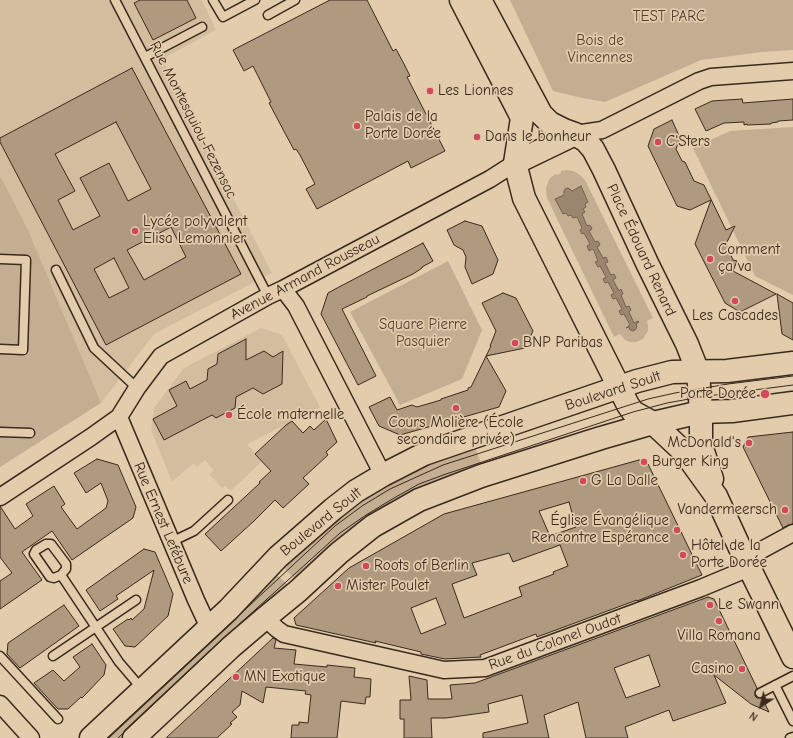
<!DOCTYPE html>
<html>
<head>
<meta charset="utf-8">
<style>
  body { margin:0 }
  #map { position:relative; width:793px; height:738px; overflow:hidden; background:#e2ccac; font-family:"Comic Neue",sans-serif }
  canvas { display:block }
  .north { position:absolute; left:741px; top:686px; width:40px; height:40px; -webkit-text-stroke:3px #e2ccac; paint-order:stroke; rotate:215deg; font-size:11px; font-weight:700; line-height:16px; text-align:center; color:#3b2a1e }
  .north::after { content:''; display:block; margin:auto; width:14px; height:18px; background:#3b2a1e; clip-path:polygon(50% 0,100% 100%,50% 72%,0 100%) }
</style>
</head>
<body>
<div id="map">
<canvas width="793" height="738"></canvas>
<div class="north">N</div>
</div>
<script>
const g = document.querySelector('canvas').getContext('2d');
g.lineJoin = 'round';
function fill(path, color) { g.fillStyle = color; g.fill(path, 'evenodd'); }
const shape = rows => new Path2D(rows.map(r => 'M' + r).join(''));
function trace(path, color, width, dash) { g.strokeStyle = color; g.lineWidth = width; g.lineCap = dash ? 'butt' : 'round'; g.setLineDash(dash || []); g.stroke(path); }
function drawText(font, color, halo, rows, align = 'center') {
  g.font = font + ' "Comic Neue",sans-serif'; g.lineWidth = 3.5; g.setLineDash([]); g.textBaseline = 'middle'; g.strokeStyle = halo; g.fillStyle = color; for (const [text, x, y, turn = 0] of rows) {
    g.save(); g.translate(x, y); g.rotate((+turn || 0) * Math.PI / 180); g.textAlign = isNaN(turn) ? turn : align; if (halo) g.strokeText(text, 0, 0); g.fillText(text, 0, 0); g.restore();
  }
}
fill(shape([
  [0,0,202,0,216,30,162,59,272,273,154,334,101,403,0,190],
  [261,328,282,335,320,407,247,444,262,461,231,491,225,486,222,488,210,475,213,470,205,460,197,467,194,463,172,482,151,430,154,408,184,368]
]), '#d3bd9f');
fill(shape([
  [510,0,793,0,793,50,762,52,701,60,605,102,582,98,553,91],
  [793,127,793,295,755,276,693,148,730,131],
  [567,170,573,171,579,174,585,180,653,318,647,321,648,326,648,331,645,336,643,339,636,342,630,342,625,340,620,334,614,337,547,198,546,192,546,188,548,182,551,177,556,174,557,175,561,173,561,171],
  [577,188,583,209,581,214,587,226,590,225,592,229,589,230,595,242,598,241,600,245,597,247,603,259,606,258,608,262,605,263,611,275,614,274,616,278,613,279,619,291,622,290,623,294,621,295,626,307,629,306,631,310,629,312,634,323,638,322,638,323,636,324,633,331,630,330,629,327,627,328,626,327,630,326,624,314,621,315,619,311,622,309,616,298,613,299,614,293,608,282,606,283,606,277,600,265,597,266,595,262,598,261,592,249,590,251,590,244,584,233,580,230,582,228,576,216,573,218,571,215,566,213,556,199],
  [0,176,27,228,101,403,0,467],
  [448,261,482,330,462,379,400,405,350,312],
  [474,444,483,469,306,574,303,571,295,579,284,568,293,560,290,556,310,537,390,480],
  [277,575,288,585,123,738,102,738]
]), '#c4ae92');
const water = shape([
  [581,186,588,202,585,204,586,207,583,209,585,212,582,214,587,226,590,225,592,229,589,231,595,242,598,241,600,245,597,247,603,258,606,257,608,262,605,263,611,275,614,274,616,278,613,280,619,291,621,289,623,294,621,295,626,307,629,306,631,310,629,312,634,323,638,321,639,322,636,324,637,327,635,330,633,331,630,330,629,327,626,328,630,325,624,314,621,315,619,311,622,309,616,298,613,299,611,295,614,293,608,282,605,283,603,279,606,277,600,266,598,267,595,262,598,261,593,249,589,251,587,246,590,244,584,233,582,234,580,230,582,228,577,217,573,218,571,215,568,216,566,213,563,214,555,199,564,195,564,191,565,189,567,188,570,189,572,191,581,186]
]);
fill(water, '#9a866e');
trace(water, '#74614e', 1);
const building = shape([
  [140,0,187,0,196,18,153,40,134,3,140,0],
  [330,0,367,0,393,51,396,49,404,64,410,76,407,77,445,151,411,168,408,161,317,209,306,189,315,184,300,155,296,149,294,150,269,103,271,102,253,66,244,71,233,50,330,0],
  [132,68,241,274,106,345,0,142,0,138,132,68],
  [116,122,151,189,128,201,109,163,80,178,100,216,73,230,58,200,75,191,55,154,116,122],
  [171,227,186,257,144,280,127,250,171,227],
  [114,258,129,288,109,298,94,269,114,258],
  [742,99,743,103,793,99,793,120,778,121,778,122,771,123,771,124,747,125,747,124,744,125,744,122,724,123,706,131,695,109,712,101,742,99],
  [672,120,680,138,676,149,682,161,685,162,694,181,704,185,726,230,735,226,726,244,733,260,737,261,733,271,776,294,740,312,725,303,695,244,711,200,690,210,677,206,648,146,654,129,672,120],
  [465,221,482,226,498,260,493,274,472,284,465,267,466,257,463,250,454,245,447,230,465,221],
  [423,243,433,261,422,267,422,268,413,274,367,296,367,297,342,309,376,376,358,385,321,314,328,293,339,287,423,243],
  [503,293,516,298,533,331,525,348,486,356,506,391,499,407,400,435,379,426,369,407,390,397,397,410,412,405,417,407,441,400,441,399,468,390,468,388,471,387,491,346,490,346,496,331,482,303,503,293],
  [777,294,793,303,793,340,782,334,777,294],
  [246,339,246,360,264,351,273,357,283,351,282,384,263,394,253,388,236,397,235,408,216,418,212,415,164,440,153,419,177,406,169,390,186,381,190,389,207,380,208,369,217,364,218,354,246,339],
  [326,419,337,442,326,452,328,455,303,478,309,484,283,508,275,500,254,521,221,551,205,534,260,483,259,482,271,471,255,454,286,425,292,421,303,433,310,426,314,430,326,419],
  [793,432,793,524,788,525,783,528,743,447,748,437,793,432],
  [97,459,118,465,136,507,133,518,72,560,52,531,22,552,42,580,0,609,0,581,12,573,0,557,0,506,15,529,33,516,26,504,54,486,65,504,61,507,77,529,106,508,108,501,101,483,86,493,74,473,97,459],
  [639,460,648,464,702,575,637,601,637,600,537,637,536,634,480,655,481,657,445,659,421,654,421,652,375,641,376,643,296,625,294,618,349,568,444,514,639,460],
  [569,502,576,527,550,536,539,511,569,502],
  [560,545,568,566,553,572,554,574,519,587,522,596,464,618,452,584,477,575,472,563,509,553,513,562,560,545],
  [436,598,446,624,421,634,411,608,436,598],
  [144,549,155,552,173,594,168,616,135,647,125,646,113,629,128,619,129,620,131,618,132,620,144,609,154,570,116,596,118,599,100,611,86,590,144,549],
  [708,597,714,599,756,686,757,688,755,692,755,696,757,698,762,698,769,712,751,704,714,675,726,703,673,721,669,710,625,727,628,738,586,738,578,702,544,715,549,738,483,738,483,733,528,723,522,695,488,704,489,712,446,718,431,718,432,738,404,738,404,719,400,719,400,700,411,700,409,676,427,680,428,699,452,699,450,685,475,683,708,597],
  [649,655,660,686,626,698,614,668,649,655],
  [64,605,79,626,20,668,7,654,8,643,64,605],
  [273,638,276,640,274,648,296,650,294,664,327,667,327,665,355,668,354,677,371,679,370,697,366,697,365,704,341,701,337,738,291,738,292,725,299,725,299,722,308,723,311,695,305,694,306,691,266,687,263,703,242,691,240,705,232,712,237,717,230,723,232,724,217,738,166,738,273,638],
  [92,644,106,665,104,675,82,698,81,697,68,709,58,709,34,683,53,670,64,681,80,667,73,657,92,644]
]);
fill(building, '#af9a80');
trace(building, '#3b2a1e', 1);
const lane = shape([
  [115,0,268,296],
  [213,0,223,17,255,0],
  [268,15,295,0],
  [145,57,202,27],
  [0,259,26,260,23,350,0,349],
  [56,270,94,348,137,388],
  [0,432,30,433],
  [171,542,194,531,228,500],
  [46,544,51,544,66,564,66,569,61,575,54,578,50,577,34,554,36,550,46,544],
  [61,575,119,662,142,689],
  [0,656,58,719],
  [53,656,136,600],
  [775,685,793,721],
  [760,693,793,676],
  [790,738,793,737]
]);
const street = shape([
  [575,134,602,130,699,81,711,77,793,71],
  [283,289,296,306,383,475],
  [119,417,196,600,209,628],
  [0,497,91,437,119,417,137,388,161,356,268,296,283,289,490,179,515,163],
  [745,559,793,533],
  [265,618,277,629,284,634,444,670,485,668,701,588,749,568],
  [0,704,31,738]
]);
const secondary = shape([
  [461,0,517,108,522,118,515,163,524,198,628,405,633,412,653,423,685,453,716,496,745,559,793,657],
  [480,0,541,114,550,123,564,130,575,134,586,141,593,149,604,170,647,263,687,344,698,372,701,412,701,445,712,479],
  [515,163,575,134]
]);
const primary = shape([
  [91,738,228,610,278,557,333,509,356,491,383,475,424,454,637,381,672,372,727,371,793,363],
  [134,738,231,647,265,618,298,591,339,553,373,526,419,500,481,476,601,438,653,423,701,412,732,411,793,403]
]);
trace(lane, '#3b2a1e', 11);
trace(street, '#3b2a1e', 19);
trace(secondary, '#3b2a1e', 25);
trace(primary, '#3b2a1e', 25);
trace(lane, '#e2ccac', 8);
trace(street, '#e2ccac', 16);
trace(secondary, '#e2ccac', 22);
trace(primary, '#e2ccac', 22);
trace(shape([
  [107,738,335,526,362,506,390,489,443,465,648,399,675,393,728,384,793,376],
  [118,738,224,638,340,533,366,515,394,498,419,484,446,474,633,412,667,403,700,397,793,385]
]), '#3b2a1e', 1);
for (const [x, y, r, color] of [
  [430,91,4,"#d1495b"],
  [357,126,4,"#d1495b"],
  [477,137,4,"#d1495b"],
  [658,142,4,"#d1495b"],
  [135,231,4,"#d1495b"],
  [710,259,4,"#d1495b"],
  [735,301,4,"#d1495b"],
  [515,343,4,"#d1495b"],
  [765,394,5,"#d1495b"],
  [456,408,4,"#d1495b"],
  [229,415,4,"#d1495b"],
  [749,443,4,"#d1495b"],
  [644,462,4,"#d1495b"],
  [583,481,4,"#d1495b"],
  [785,510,4,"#d1495b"],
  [677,530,4,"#d1495b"],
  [683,555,4,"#d1495b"],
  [366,566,4,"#d1495b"],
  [338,586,4,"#d1495b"],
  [710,605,4,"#d1495b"],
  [719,621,4,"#d1495b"],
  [742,669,4,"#d1495b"],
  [236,677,4,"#d1495b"]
]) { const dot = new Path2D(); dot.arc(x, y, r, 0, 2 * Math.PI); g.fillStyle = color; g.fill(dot); trace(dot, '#e2ccac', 1.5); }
drawText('15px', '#503e2f', '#e2ccac', [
  ["TEST PARC",669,17],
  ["Bois de",600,41],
  ["Vincennes",600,58],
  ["Square Pierre",423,325],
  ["Pasquier",423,342]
]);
drawText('15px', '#3b2a1e', '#e2ccac', [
  ["Les Lionnes",438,91],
  ["Palais de la",365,117],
  ["Porte Dorée",365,134],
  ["Dans le bonheur",485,137],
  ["C'Sters",666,142],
  ["Lycée polyvalent",143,222],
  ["Elisa Lemonnier",143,239],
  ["Comment",718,250],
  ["ça va",718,267],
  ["Les Cascades",735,316,"center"],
  ["BNP Paribas",523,343],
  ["Porte Dorée",756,394,"right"],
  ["École maternelle",237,415],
  ["Cours Molière (École",456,423,"center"],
  ["secondaire privée)",456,440,"center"],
  ["McDonald's",741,443,"right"],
  ["Burger King",652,462],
  ["G La Dalle",591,481],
  ["Vandermeersch",777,510,"right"],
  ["Église Évangélique",669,521,"right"],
  ["Rencontre Espérance",669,538,"right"],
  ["Hôtel de la",691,546],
  ["Porte Dorée",691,563],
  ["Roots of Berlin",374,566],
  ["Mister Poulet",346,586],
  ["Le Swann",718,605],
  ["Villa Romana",719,636,"center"],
  ["Casino",734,669,"right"],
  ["MN Exotique",244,677]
], 'left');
drawText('15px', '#3b2a1e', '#e2ccac', [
  ["Rue Montesquiou-Fezensac",193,120,63],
  ["Place Édouard Renard",641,250,65],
  ["Avenue Armand Rousseau",305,277,-28],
  ["Boulevard Soult",613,391,-18],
  ["Boulevard Soult",321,522,-39],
  ["Rue Ernest Lefébure",163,523,67],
  ["Rue du Colonel Oudot",555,642,-20]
]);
</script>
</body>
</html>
